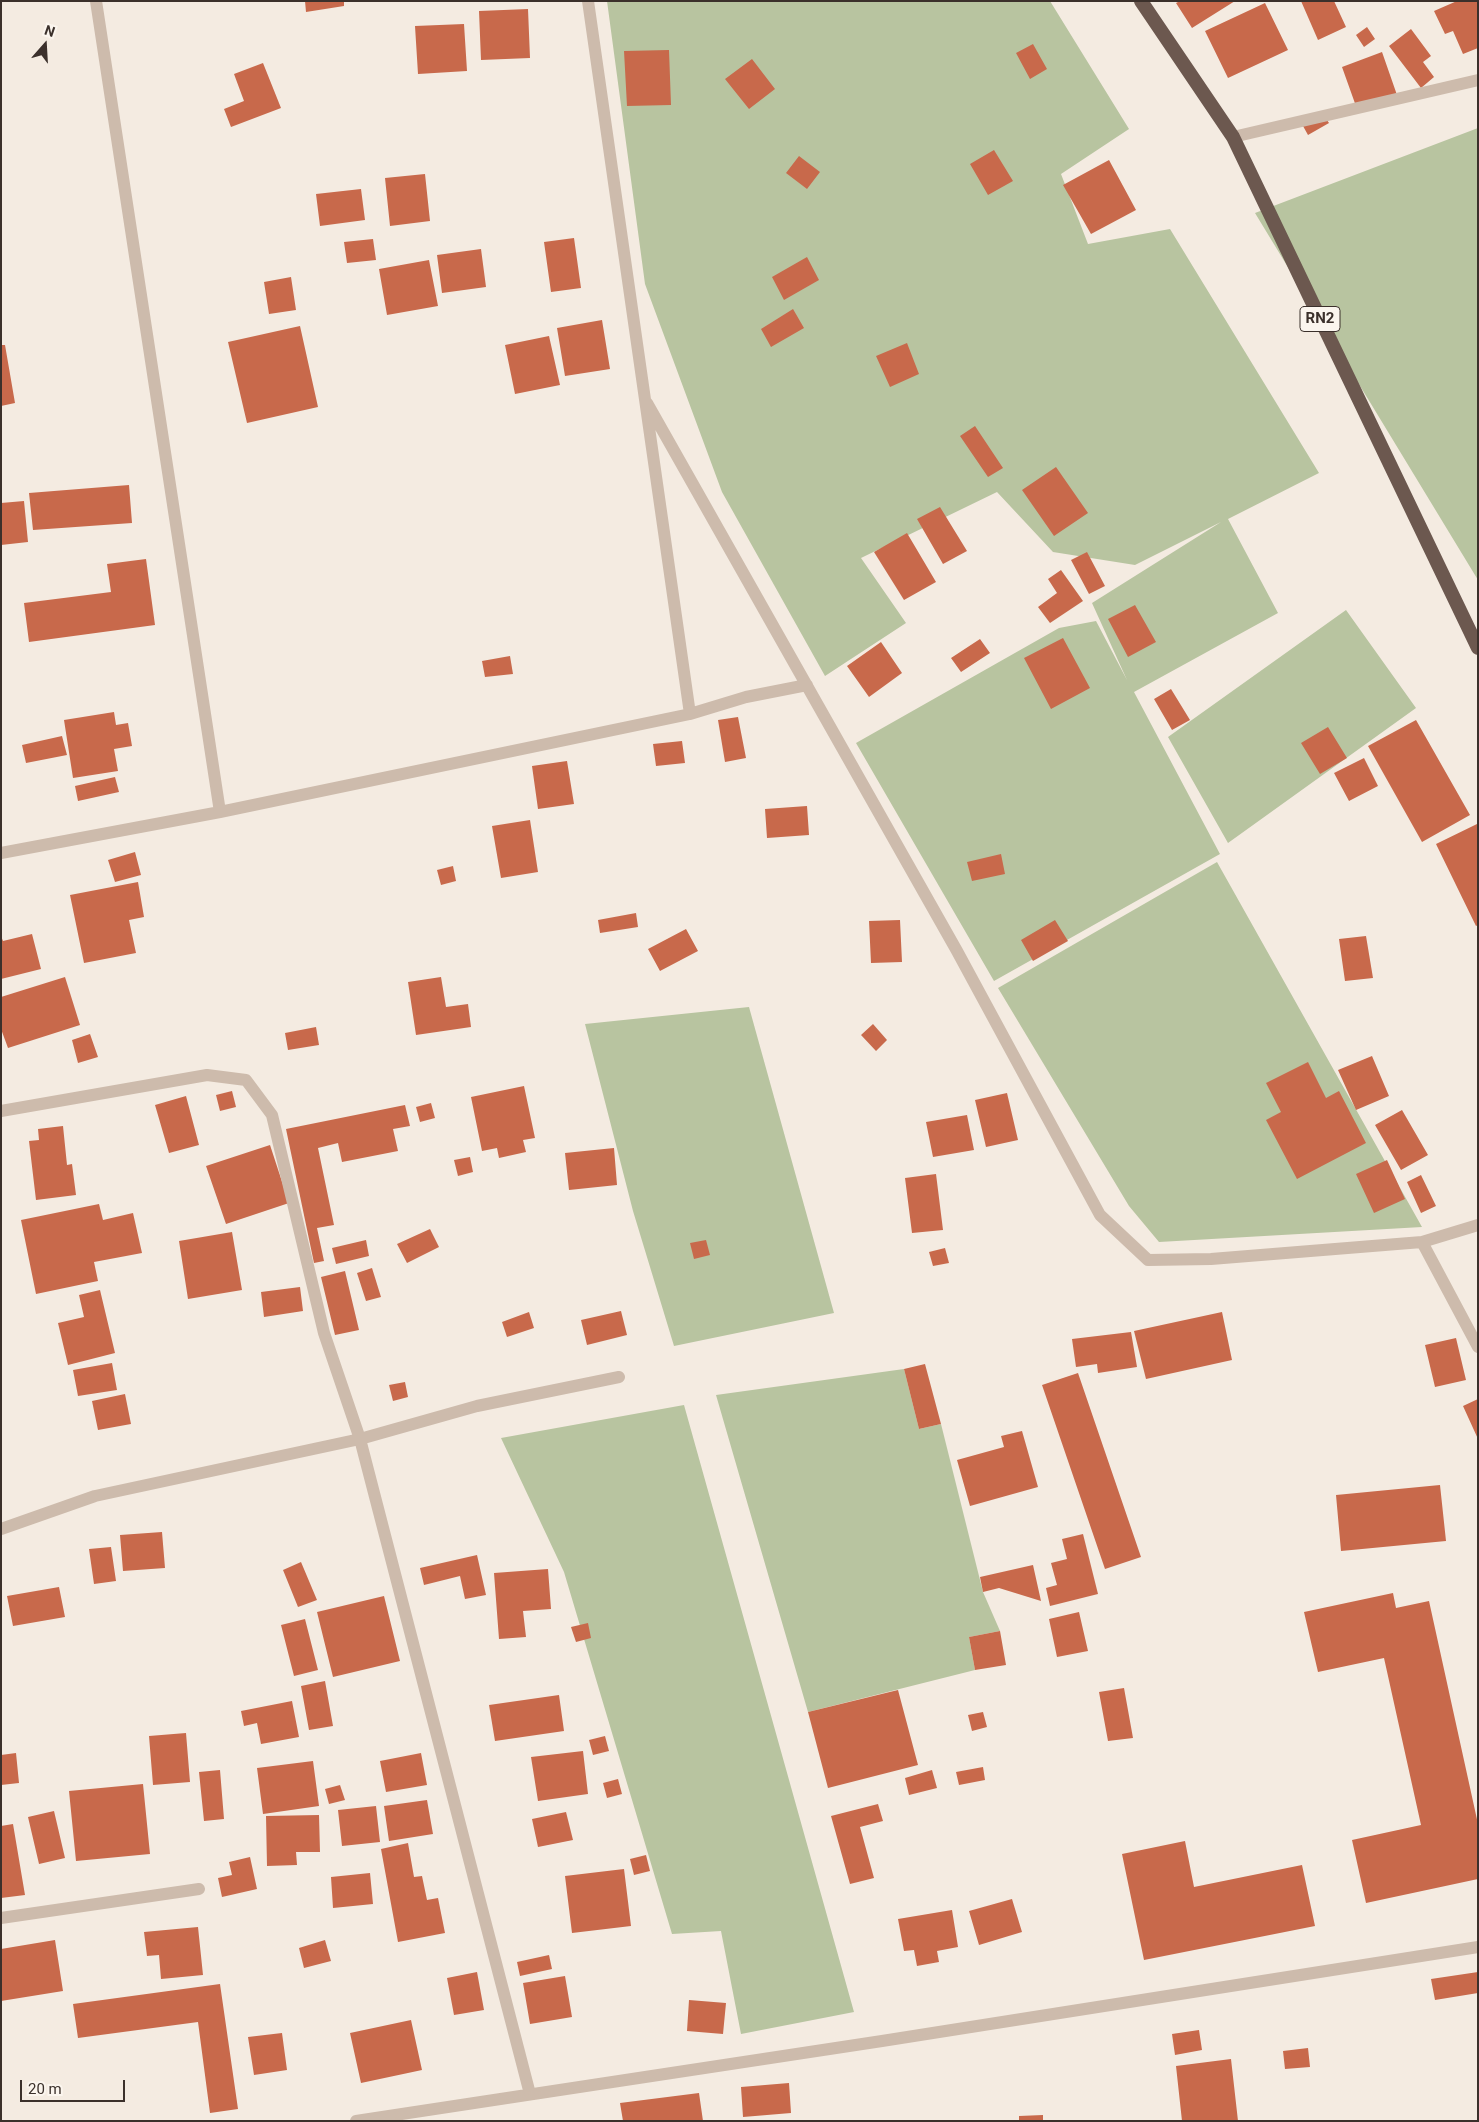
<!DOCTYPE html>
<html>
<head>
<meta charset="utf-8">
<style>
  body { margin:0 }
  #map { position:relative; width:1479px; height:2122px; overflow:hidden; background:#f4ebe1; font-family:Roboto,sans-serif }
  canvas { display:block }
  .frame { position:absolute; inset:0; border:2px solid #3b302b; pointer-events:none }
  .north { position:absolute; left:20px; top:20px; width:50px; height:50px; -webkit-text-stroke:4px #fbf5ee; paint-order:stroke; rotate:19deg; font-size:14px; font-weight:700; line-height:20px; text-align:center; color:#3b302b }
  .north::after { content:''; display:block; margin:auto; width:18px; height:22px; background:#3b302b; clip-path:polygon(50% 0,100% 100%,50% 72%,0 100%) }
  .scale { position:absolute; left:20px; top:2080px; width:105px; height:22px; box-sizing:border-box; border:2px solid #3b302b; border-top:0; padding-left:6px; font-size:15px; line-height:18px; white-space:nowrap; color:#3b302b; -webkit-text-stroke:4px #fbf5ee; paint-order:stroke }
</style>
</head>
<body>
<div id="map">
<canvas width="1479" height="2122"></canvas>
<div class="frame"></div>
<div class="north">N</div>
<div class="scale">20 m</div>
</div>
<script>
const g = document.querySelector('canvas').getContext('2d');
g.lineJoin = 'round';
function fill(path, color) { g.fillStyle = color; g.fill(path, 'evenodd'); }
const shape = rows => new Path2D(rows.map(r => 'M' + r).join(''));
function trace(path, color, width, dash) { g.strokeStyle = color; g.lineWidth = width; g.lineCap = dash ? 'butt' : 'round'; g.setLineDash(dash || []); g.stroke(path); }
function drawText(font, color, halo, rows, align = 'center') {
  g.font = font + ' Roboto,sans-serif'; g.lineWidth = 4.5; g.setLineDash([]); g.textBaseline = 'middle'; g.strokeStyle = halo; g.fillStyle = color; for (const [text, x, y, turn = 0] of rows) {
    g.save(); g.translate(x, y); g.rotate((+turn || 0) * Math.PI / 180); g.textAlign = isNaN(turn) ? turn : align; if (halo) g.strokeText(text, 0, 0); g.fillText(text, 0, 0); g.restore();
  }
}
fill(shape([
  [607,1,1050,1,1129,129,1061,174,1088,244,1170,229,1319,473,1228,519,1278,613,1134,692,1220,854,994,981,856,743,1059,628,1096,621,1127,680,1092,603,1221,522,1135,565,1053,552,997,492,861,558,906,623,825,676,722,492,645,284],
  [1478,128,1478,580,1255,213],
  [1346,610,1416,708,1228,843,1168,737],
  [1217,862,1422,1227,1159,1242,1129,1206,998,988],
  [749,1007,834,1313,674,1346,633,1211,585,1024],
  [904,1369,919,1429,941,1424,983,1592,1000,1631,969,1637,975,1670,808,1712,716,1395],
  [684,1405,854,2012,741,2034,721,1931,672,1934,564,1572,501,1438]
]), '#b8c4a0');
fill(shape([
  [305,1,344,1,344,6,306,12],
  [1180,1,1235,1,1192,28,1176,3],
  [1301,1,1334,1,1346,27,1318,40],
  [1457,1,1478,1,1478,48,1463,54,1453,31,1445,34,1434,11],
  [1265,3,1288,50,1228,78,1205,31],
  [528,9,530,58,481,60,479,11],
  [464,24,467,71,418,74,415,26],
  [1367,27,1375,39,1364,47,1356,35],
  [1411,29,1431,56,1423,62,1434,77,1421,88,1389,46],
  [1033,44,1047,69,1030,79,1016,53],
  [669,50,671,105,627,106,624,51],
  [1382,52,1397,95,1357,109,1342,67],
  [752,59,775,89,749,109,725,79],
  [263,63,281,108,231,127,224,109,244,101,234,74],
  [1323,114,1329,123,1308,135,1303,126],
  [994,150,1013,181,988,195,970,164],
  [799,156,820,172,807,189,786,173],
  [1109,160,1136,210,1091,234,1063,185],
  [425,174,430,221,390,226,385,178],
  [361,189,365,220,320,226,316,194],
  [574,238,581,288,551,292,544,242],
  [373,239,376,260,347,263,344,242],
  [481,249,486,287,442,293,437,255],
  [807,257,819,280,784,300,772,277],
  [429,260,438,306,387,315,379,269],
  [291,277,296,310,269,314,264,282],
  [793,309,804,328,771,347,761,329],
  [602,320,610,369,565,376,557,328],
  [300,326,318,407,247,423,228,342],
  [549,336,560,385,515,394,505,345],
  [907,343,919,374,890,387,876,356],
  [1,345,5,345,15,403,1,406],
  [975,426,1003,468,988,477,960,436],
  [1056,467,1088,513,1054,536,1022,490],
  [129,485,132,523,33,530,29,493],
  [24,501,28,542,1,545,1,503],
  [940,507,967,551,943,564,917,519],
  [907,533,936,582,904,600,874,552],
  [1087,552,1105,586,1089,594,1071,560],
  [146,559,155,625,29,642,24,603,111,592,107,564],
  [1061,570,1083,601,1050,623,1038,607,1057,593,1048,579],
  [1135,605,1156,642,1128,657,1108,619],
  [1063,638,1090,688,1051,709,1024,658],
  [980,639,990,653,961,672,951,658],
  [881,642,902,673,869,697,847,666],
  [510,656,513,674,485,677,482,661],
  [1171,689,1190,720,1172,730,1154,699],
  [114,712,116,725,128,723,132,746,114,749,118,771,73,778,64,720],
  [738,717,746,758,725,762,718,720],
  [1416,720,1470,815,1422,842,1368,746],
  [1328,727,1347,758,1320,774,1301,743],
  [62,736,67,755,26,763,22,745],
  [682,741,685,763,656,766,653,744],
  [1364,758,1378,786,1349,801,1334,773],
  [567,761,574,804,538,809,532,766],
  [115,777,119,792,78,801,75,786],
  [807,806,809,835,767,838,765,809],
  [530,820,538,872,501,878,492,826],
  [1477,824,1478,925,1476,926,1436,844],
  [135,852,141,875,115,882,108,860],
  [1001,854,1005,874,972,881,967,862],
  [453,866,456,881,441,885,437,870],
  [138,882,144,917,129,920,136,953,84,963,70,895],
  [636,913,638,927,600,933,598,920],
  [900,920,902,962,871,963,869,921],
  [1055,920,1068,941,1033,961,1021,940],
  [686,929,698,951,660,971,648,949],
  [32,934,41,969,1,979,1,936,3,941],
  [1366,936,1373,978,1345,981,1339,939],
  [65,977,80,1025,8,1048,1,1029,1,997],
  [441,977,446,1007,468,1004,471,1027,416,1035,408,982],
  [873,1024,887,1040,876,1051,861,1035],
  [316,1027,319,1045,288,1050,285,1033],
  [90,1034,98,1057,78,1063,72,1040],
  [1372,1056,1389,1096,1356,1110,1338,1070],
  [1308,1062,1326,1098,1339,1091,1366,1143,1297,1179,1266,1120,1281,1112,1266,1083],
  [524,1086,535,1138,523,1140,526,1152,499,1158,497,1148,482,1151,471,1097],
  [232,1091,236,1107,220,1111,216,1095],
  [1007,1093,1018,1140,986,1147,975,1100],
  [186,1096,199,1145,169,1153,155,1105],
  [431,1103,435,1118,420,1122,416,1107],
  [405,1105,410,1126,393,1129,398,1151,342,1162,338,1143,318,1148,334,1225,317,1228,324,1261,314,1263,286,1129],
  [1402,1110,1428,1155,1401,1170,1375,1125],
  [967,1115,974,1150,933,1157,926,1122],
  [63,1126,67,1165,72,1164,76,1195,36,1200,29,1141,39,1140,38,1129],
  [270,1145,289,1203,226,1224,206,1166],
  [614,1148,617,1185,569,1190,565,1153],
  [470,1157,473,1172,458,1176,454,1160],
  [1387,1160,1405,1199,1374,1213,1356,1174],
  [936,1174,943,1230,912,1233,905,1178],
  [1421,1175,1436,1206,1421,1213,1407,1182],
  [99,1204,103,1220,133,1213,142,1253,94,1262,98,1281,36,1294,21,1220],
  [430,1229,439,1247,407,1263,397,1244],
  [232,1232,242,1290,188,1299,179,1241],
  [366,1240,369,1256,336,1264,332,1248],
  [706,1240,710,1255,694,1259,690,1243],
  [945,1248,949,1263,933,1266,929,1252],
  [372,1268,381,1297,366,1301,357,1273],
  [345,1271,359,1330,335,1335,321,1277],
  [300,1287,303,1311,264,1317,261,1292],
  [100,1290,115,1353,68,1365,58,1323,84,1317,79,1295],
  [621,1311,627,1335,587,1345,581,1320],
  [529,1312,534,1328,507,1337,502,1322],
  [1222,1312,1232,1360,1146,1379,1134,1331],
  [1131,1332,1137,1367,1098,1373,1097,1364,1076,1367,1072,1339],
  [1456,1338,1466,1380,1435,1387,1425,1345],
  [112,1363,117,1390,78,1396,73,1370],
  [925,1364,941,1424,919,1429,904,1369],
  [1078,1373,1141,1557,1105,1569,1042,1385],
  [405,1382,408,1397,393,1401,389,1385],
  [125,1394,131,1424,98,1430,92,1401],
  [1478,1399,1478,1439,1463,1406],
  [1022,1431,1038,1487,970,1506,957,1460,1004,1447,1001,1436],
  [1440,1485,1446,1541,1341,1551,1336,1495],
  [162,1532,165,1568,123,1571,120,1535],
  [1083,1534,1098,1594,1050,1606,1046,1588,1057,1585,1051,1563,1067,1559,1062,1539],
  [111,1547,116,1581,94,1584,89,1549],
  [477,1555,486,1595,465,1599,460,1576,424,1585,420,1568],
  [301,1562,317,1600,298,1607,283,1570],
  [1033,1565,1041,1601,999,1588,983,1592,980,1577],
  [548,1569,551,1609,523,1611,526,1637,499,1639,494,1573],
  [59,1587,65,1617,13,1626,7,1596],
  [1393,1593,1396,1608,1429,1601,1478,1824,1478,1879,1366,1903,1352,1840,1421,1825,1384,1658,1318,1672,1304,1612],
  [384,1596,400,1661,333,1677,317,1612],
  [1079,1612,1088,1651,1057,1657,1049,1619],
  [305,1619,318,1670,294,1676,281,1625],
  [588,1623,591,1638,576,1642,571,1627],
  [1000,1631,1006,1665,975,1670,969,1637],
  [325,1681,333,1726,309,1730,301,1686],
  [1124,1688,1133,1738,1108,1741,1099,1692],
  [898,1690,918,1765,828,1788,808,1712],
  [559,1695,564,1731,495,1741,489,1705],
  [292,1701,299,1737,261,1744,257,1723,244,1726,241,1711],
  [983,1712,987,1727,972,1731,968,1715],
  [186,1733,190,1782,153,1785,149,1736],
  [605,1736,609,1751,593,1755,589,1740],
  [583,1751,588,1794,538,1801,531,1757],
  [16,1753,19,1783,1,1785,1,1755],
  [421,1753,427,1785,386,1792,380,1761],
  [313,1761,319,1806,263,1814,257,1768],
  [983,1767,985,1780,959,1785,956,1772],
  [220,1770,224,1819,204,1821,199,1772],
  [932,1770,937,1788,909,1795,905,1778],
  [618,1779,622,1794,607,1798,603,1783],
  [143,1784,150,1854,76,1861,69,1791],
  [340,1785,345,1800,329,1804,325,1789],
  [427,1800,433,1834,389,1841,384,1806],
  [878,1804,883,1821,860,1827,874,1878,850,1884,831,1816],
  [376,1806,380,1842,342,1846,338,1810],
  [54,1811,65,1858,39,1864,28,1817],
  [566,1812,573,1840,538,1847,532,1819],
  [319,1815,320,1852,296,1852,297,1865,267,1866,266,1816],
  [13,1824,25,1895,1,1898,1,1826],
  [1185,1841,1194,1887,1302,1865,1315,1926,1144,1960,1122,1854],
  [408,1843,414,1877,422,1876,427,1900,438,1898,445,1933,398,1942,381,1849],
  [646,1855,650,1871,634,1875,630,1859],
  [250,1857,257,1889,222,1897,218,1878,232,1875,229,1862],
  [624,1869,631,1926,572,1933,565,1876],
  [370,1873,373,1904,333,1908,331,1877],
  [1012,1899,1022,1932,979,1945,969,1911],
  [952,1910,958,1947,937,1951,939,1962,917,1966,914,1950,904,1951,898,1919],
  [198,1927,203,1975,161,1979,159,1955,147,1956,144,1932],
  [55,1940,63,1991,1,2001,1,1949],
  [325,1940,331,1961,304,1968,299,1948],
  [549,1955,552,1969,520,1976,517,1962],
  [477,1972,484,2010,454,2015,447,1978],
  [1478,1972,1478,1993,1435,2000,1431,1979],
  [565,1976,572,2017,530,2024,523,1983],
  [220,1984,238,2109,210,2113,198,2022,78,2038,73,2004],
  [689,2000,726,2003,723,2034,687,2031],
  [411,2020,422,2070,361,2083,350,2033],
  [1199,2030,1202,2050,1175,2055,1172,2034],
  [282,2033,287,2070,254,2075,248,2037],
  [1308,2048,1310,2067,1285,2069,1283,2051],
  [1231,2059,1238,2121,1182,2121,1176,2066],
  [789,2083,791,2113,743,2117,741,2087],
  [699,2093,703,2121,623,2121,620,2103],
  [1043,2115,1043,2121,1019,2121,1019,2116]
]), '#c8694b');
trace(shape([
  [96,1,220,812],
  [1233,137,1478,80],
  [647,403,957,951,1100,1215,1148,1260,1211,1259,1422,1242,1478,1225],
  [690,714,746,697,807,685],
  [1,853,220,812,690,714,588,1],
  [1,1111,207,1075,246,1080,272,1115,324,1333,360,1439,477,1406,619,1377],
  [1422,1242,1478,1347],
  [1,1529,95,1496,360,1439,530,2094],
  [1,1918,199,1889],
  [356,2121,882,2041,1478,1947]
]), '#cdbbac', 12);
trace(shape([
  [1141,1,1233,137,1478,648]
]), '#6c584f', 14);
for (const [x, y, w] of [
  [1320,319,40]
]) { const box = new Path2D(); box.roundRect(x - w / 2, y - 12.5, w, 25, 4); g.fillStyle = '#fbf5ee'; g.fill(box); trace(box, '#3b302b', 1); }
drawText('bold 15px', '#3b302b', null, [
  ["RN2",1320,319]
]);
</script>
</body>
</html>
